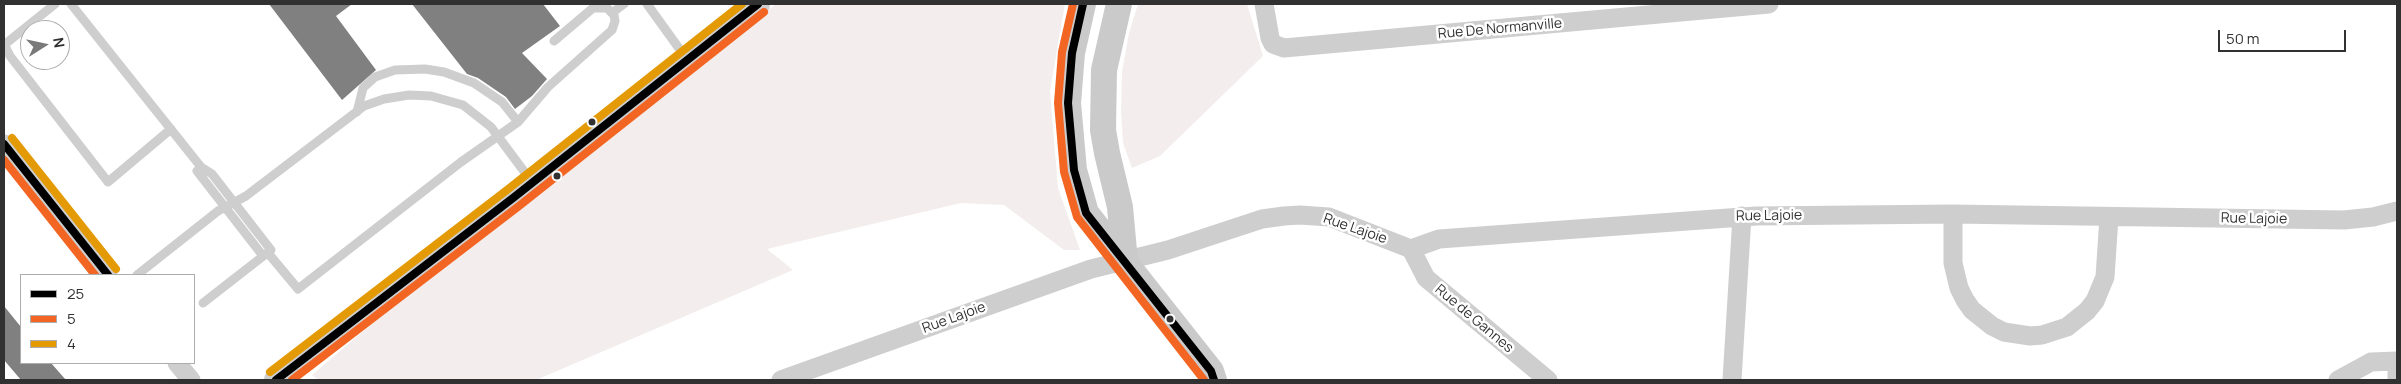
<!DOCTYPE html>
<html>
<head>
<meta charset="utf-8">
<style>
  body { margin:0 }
  #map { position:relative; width:2401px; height:384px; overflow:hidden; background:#fff; font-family:Manrope,sans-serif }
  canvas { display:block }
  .frame { position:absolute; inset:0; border:5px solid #313131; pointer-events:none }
  .legend { position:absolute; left:20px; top:274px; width:175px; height:90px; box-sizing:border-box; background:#fff; border:1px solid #adadad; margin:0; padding:6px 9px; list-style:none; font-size:15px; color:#313131 }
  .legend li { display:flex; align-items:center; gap:10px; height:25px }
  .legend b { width:25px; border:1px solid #adadad }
  .north { position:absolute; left:20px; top:20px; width:50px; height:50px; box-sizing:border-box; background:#fff; border:1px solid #adadad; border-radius:50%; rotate:80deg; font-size:14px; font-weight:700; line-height:20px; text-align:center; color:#313131 }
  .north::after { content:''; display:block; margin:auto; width:18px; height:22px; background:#797979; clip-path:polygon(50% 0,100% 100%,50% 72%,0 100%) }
  .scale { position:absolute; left:2218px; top:30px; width:128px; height:22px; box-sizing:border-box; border:2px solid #313131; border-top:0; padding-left:6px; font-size:15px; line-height:18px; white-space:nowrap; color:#313131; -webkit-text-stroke:4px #fff; paint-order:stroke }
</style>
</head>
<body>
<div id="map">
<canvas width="2401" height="384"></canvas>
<div class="frame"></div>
<ul class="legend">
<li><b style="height:6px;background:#000"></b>25</li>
<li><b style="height:6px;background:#f26522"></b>5</li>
<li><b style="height:6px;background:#e39a05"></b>4</li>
</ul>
<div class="north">N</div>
<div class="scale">50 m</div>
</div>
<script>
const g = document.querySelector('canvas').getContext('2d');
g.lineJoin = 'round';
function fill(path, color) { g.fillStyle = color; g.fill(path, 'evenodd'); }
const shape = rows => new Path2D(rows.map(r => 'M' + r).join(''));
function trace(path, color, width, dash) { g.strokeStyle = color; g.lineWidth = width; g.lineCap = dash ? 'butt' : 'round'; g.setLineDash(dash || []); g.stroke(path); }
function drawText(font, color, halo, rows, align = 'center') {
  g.font = font + ' Manrope,sans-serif'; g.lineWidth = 5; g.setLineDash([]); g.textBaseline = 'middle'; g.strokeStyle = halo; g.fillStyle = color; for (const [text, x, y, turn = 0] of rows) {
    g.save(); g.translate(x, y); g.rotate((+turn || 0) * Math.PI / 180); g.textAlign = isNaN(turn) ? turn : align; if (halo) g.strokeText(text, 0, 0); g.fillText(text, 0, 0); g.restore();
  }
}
fill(shape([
  [776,4,1065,4,1050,91,1058,188,1080,250,1064,250,1004,205,961,203,767,249,793,270,536,380,319,380,312,375,542,178],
  [1138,4,1247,4,1263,56,1160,156,1132,168,1123,143,1121,112,1122,72,1129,33]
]), '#f3eeed');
fill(shape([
  [269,4,352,4,336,16,376,70,342,100],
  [412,4,543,4,560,26,522,53,547,79,532,96,515,109,506,97,478,78,467,74],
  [4,306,21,327,21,363,51,363,66,380,21,380,4,360]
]), '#808080');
trace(shape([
  [71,4,201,167,212,174,271,250,203,303],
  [647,4,686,58],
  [612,13,624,4],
  [4,44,10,56,108,182,171,129],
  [4,45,55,4],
  [357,112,363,88,375,77,395,70,425,69,444,72,474,83,502,102,518,122],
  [201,167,197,171,263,256],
  [268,253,298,289,461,162,518,122,548,87,612,30,615,21,614,15,607,8,593,8,554,41],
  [137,275,218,211,246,196,364,106,384,99,409,95,431,96,463,105,491,127,532,182]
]), '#cecece', 9);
trace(shape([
  [1264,4,1270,38,1273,44,1284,48,1769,4],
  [4,144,108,275],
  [1953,214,1953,263,1959,288,1965,300,1972,310,1992,326,2004,332,2030,336,2042,335,2067,327,2087,311,2095,301,2105,277,2109,217],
  [1411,249,1426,278,1548,380],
  [177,363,191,380],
  [781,380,1091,269,1168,250,1262,219,1284,216,1300,215,1329,217,1411,249,1439,239,1756,216,1953,214,2344,220,2373,217,2397,211],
  [1732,380,1742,216],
  [2338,380,2371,362,2397,361],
  [2397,380,2397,363]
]), '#cecece', 19);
trace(shape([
  [276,380,513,198,560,159,758,4]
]), '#cecece', 24);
trace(shape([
  [1083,4,1072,53,1068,103,1074,170,1086,213,1211,371,1214,380],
  [1119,4,1104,70,1103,130,1107,153,1120,207,1125,262]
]), '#cacaca', 26);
trace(shape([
  [1083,4,1072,53,1068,103,1074,170,1086,213,1211,371,1214,380],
  [4,144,108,275],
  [276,380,513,198,758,4]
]), '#000', 8);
trace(shape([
  [1073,4,1062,52,1058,103,1064,172,1077,217,1204,380],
  [4,160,95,275],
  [292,380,519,206,764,12]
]), '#f26522', 8);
trace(shape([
  [12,138,116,269],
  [270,372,507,190,742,4]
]), '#e39a05', 8);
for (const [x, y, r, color] of [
  [592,122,4.5,"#313131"],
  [557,176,4.5,"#313131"],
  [1170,319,4.5,"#313131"]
]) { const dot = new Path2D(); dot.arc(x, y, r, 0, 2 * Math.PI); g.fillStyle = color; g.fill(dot); trace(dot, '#fff', 2); }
drawText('14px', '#313131', '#fff', [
  ["Rue De Normanville",1500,29,-5],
  ["Rue Lajoie",1769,216,-1],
  ["Rue Lajoie",2254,219,1],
  ["Rue Lajoie",1355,229,19],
  ["Rue Lajoie",954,318,-20],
  ["Rue de Gannes",1474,319,40]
]);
</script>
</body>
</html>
